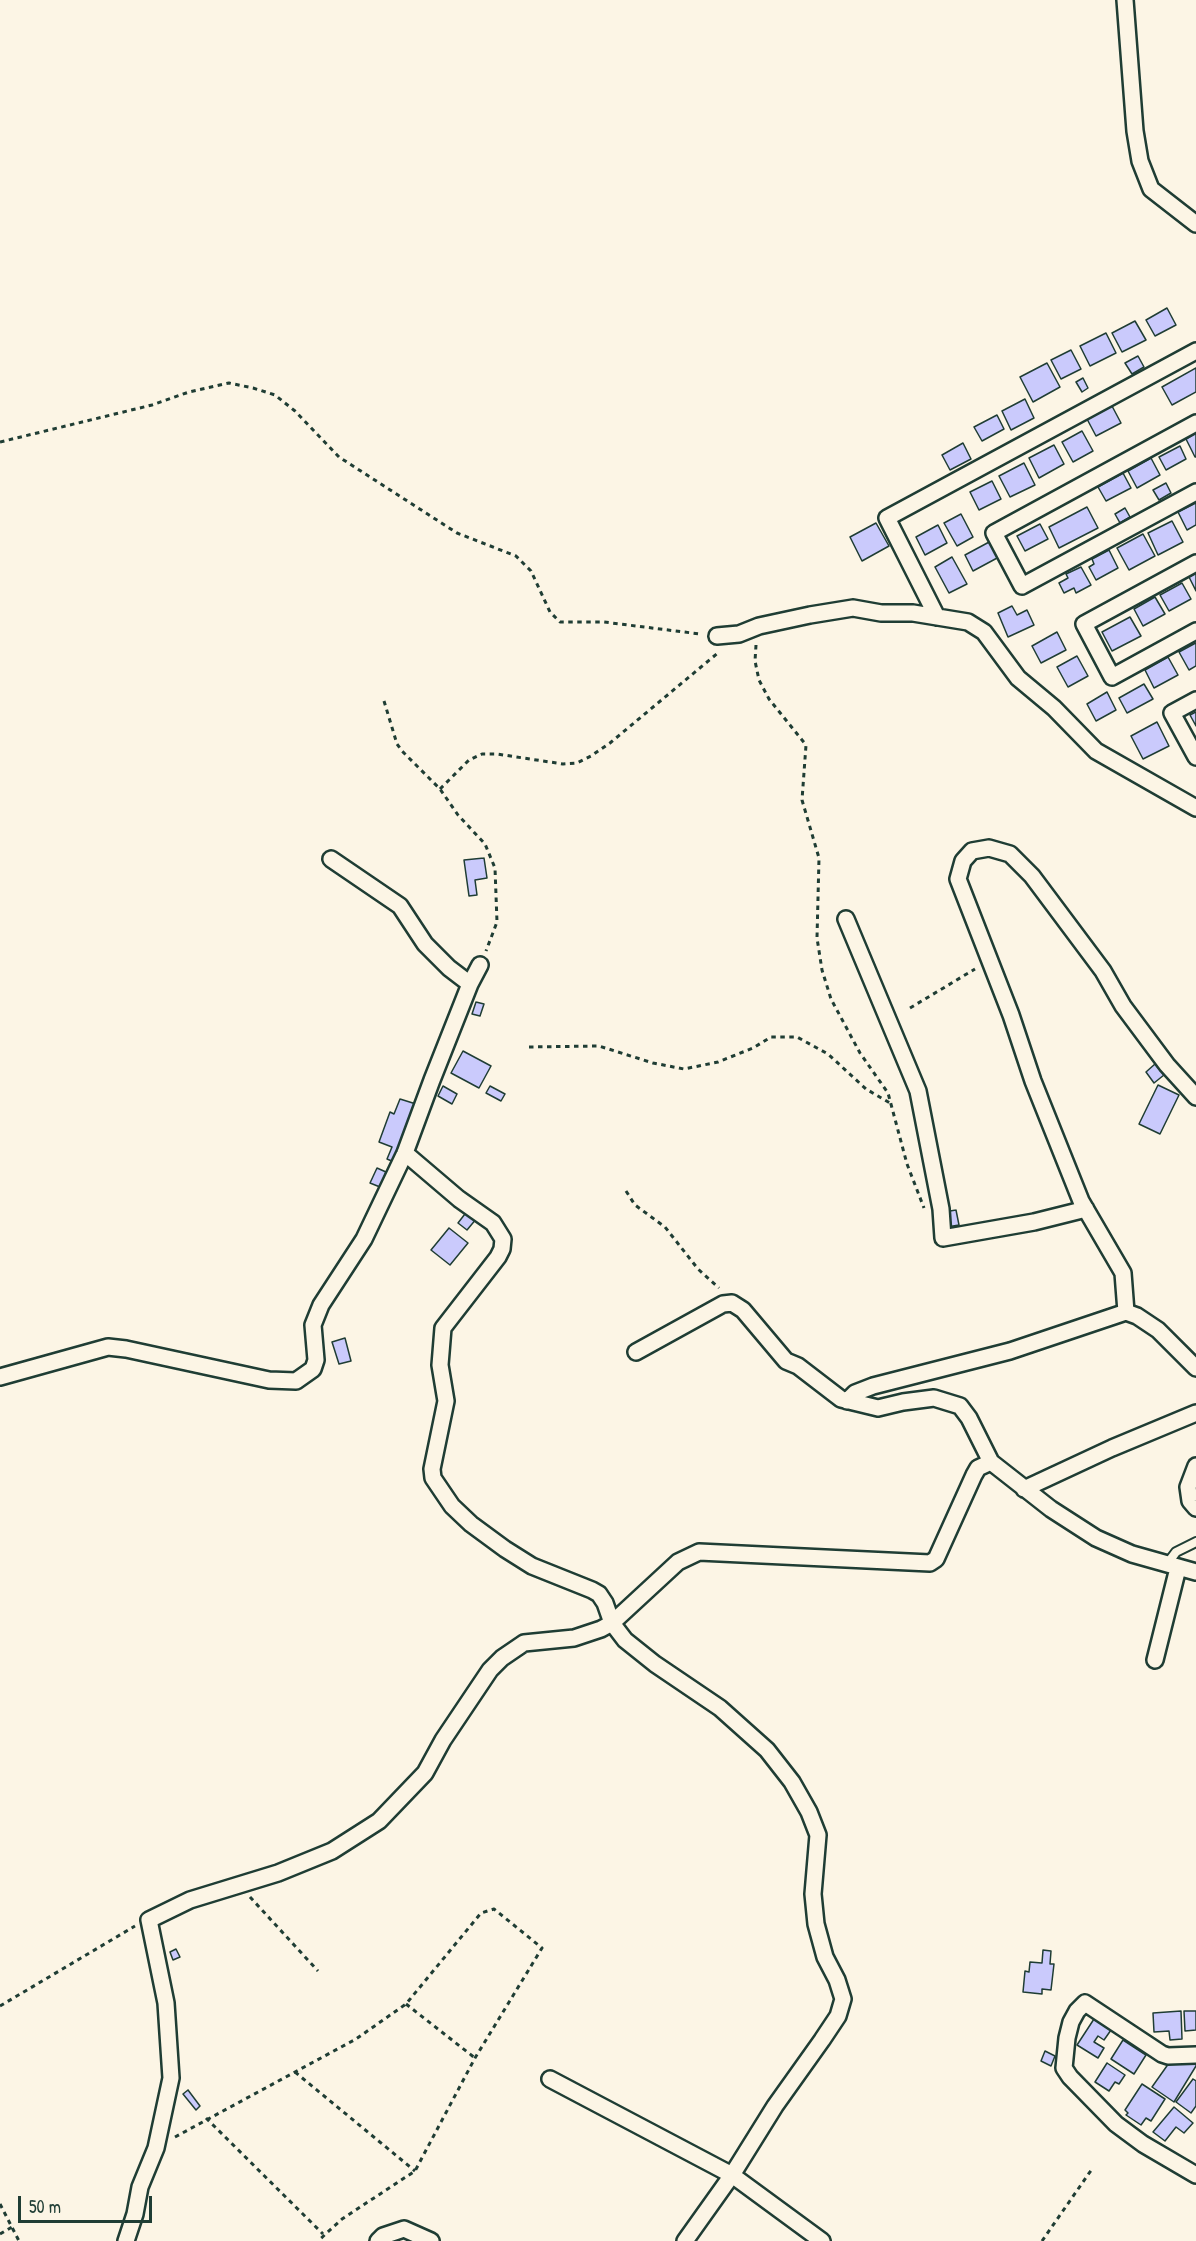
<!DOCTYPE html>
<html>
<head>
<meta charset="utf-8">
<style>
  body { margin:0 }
  #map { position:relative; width:1196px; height:2241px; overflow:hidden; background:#fcf5e5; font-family:"Patrick Hand",sans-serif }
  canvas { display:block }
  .scale { position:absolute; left:18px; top:2196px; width:134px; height:27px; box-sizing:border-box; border:3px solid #1f3d34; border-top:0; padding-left:8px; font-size:18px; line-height:21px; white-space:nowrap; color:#1f3d34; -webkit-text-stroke:4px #fcf5e5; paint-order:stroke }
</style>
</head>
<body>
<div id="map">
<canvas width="1196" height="2241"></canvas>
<div class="scale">50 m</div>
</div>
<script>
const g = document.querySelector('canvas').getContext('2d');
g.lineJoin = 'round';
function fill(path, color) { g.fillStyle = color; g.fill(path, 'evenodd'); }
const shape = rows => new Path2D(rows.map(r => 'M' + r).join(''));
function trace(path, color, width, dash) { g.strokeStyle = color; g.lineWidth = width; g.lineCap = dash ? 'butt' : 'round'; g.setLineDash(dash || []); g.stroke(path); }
const building = shape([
  [1167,308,1176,325,1155,336,1146,320,1167,308],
  [1135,321,1146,340,1122,352,1112,333,1135,321],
  [1106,333,1116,353,1090,366,1080,346,1106,333],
  [1071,350,1081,369,1061,379,1051,360,1071,350],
  [1138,356,1144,367,1132,374,1125,363,1138,356],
  [1047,363,1060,387,1033,402,1020,377,1047,363],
  [1196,368,1196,392,1172,405,1162,387,1196,368],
  [1083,378,1088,388,1082,392,1076,382,1083,378],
  [1025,399,1034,418,1011,430,1002,411,1025,399],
  [1112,406,1121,423,1096,436,1087,419,1112,406],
  [997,415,1004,429,982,441,974,427,997,415],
  [1082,431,1093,451,1073,462,1062,442,1082,431],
  [1196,433,1196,457,1195,457,1186,439,1196,433],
  [963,443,971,459,950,470,942,455,963,443],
  [1054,445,1064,464,1039,478,1029,458,1054,445],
  [1180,446,1186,459,1166,470,1159,457,1180,446],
  [1151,458,1160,475,1137,488,1128,471,1151,458],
  [1024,463,1035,485,1010,497,999,476,1024,463],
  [1123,473,1131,488,1106,501,1098,487,1123,473],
  [992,481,1001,499,979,510,970,492,992,481],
  [1166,483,1171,493,1159,500,1153,490,1166,483],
  [1196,503,1196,525,1187,530,1178,512,1196,503],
  [1087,507,1098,528,1059,548,1049,527,1087,507],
  [1125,508,1130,517,1120,523,1115,514,1125,508],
  [961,514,973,537,957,546,944,523,961,514],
  [1172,521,1183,542,1158,555,1148,533,1172,521],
  [876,523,889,546,862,561,850,537,876,523],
  [1040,524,1048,539,1025,551,1017,536,1040,524],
  [938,525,947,543,925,555,916,537,938,525],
  [1143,534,1155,556,1129,570,1117,548,1143,534],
  [991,541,999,557,973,571,965,555,991,541],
  [1109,550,1118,568,1096,580,1089,567,1094,564,1092,559,1109,550],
  [952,557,967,584,949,593,935,567,952,557],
  [1081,567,1091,585,1076,593,1074,588,1064,593,1059,583,1068,578,1066,574,1081,567],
  [1196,573,1196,591,1189,577,1196,573],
  [1182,583,1191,599,1169,611,1160,595,1182,583],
  [1155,597,1165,614,1143,626,1134,609,1155,597],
  [1012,606,1017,615,1027,610,1034,625,1008,637,998,613,1012,606],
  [1130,617,1141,636,1112,651,1102,632,1130,617],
  [1057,632,1066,650,1041,663,1032,646,1057,632],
  [1196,643,1196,666,1189,670,1179,652,1196,643],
  [1077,656,1088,676,1068,687,1057,667,1077,656],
  [1168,657,1178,675,1154,688,1145,670,1168,657],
  [1144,684,1153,699,1127,713,1119,698,1144,684],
  [1107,692,1116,710,1096,721,1087,704,1107,692],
  [1196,712,1196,726,1190,715,1196,712],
  [1157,722,1169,746,1143,759,1131,736,1157,722],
  [484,858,487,878,475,880,477,895,469,896,464,860,484,858],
  [476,1002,484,1004,480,1016,472,1014,476,1002],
  [463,1051,491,1066,479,1088,451,1073,463,1051],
  [1155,1064,1164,1075,1154,1083,1146,1072,1155,1064],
  [1158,1085,1179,1095,1160,1134,1139,1124,1158,1085],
  [443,1086,457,1094,452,1104,438,1096,443,1086],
  [490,1086,505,1094,501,1101,486,1093,490,1086],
  [400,1099,416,1104,394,1162,387,1159,392,1147,379,1142,390,1112,394,1114,400,1099],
  [377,1168,386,1172,380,1187,370,1183,377,1168],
  [468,1210,477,1218,467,1230,458,1223,468,1210],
  [956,1210,959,1225,947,1227,944,1212,956,1210],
  [449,1228,468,1243,450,1265,431,1250,449,1228],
  [345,1338,351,1361,339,1364,332,1342,345,1338],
  [176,1949,180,1957,173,1960,170,1952,176,1949],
  [1043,1950,1051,1951,1050,1964,1054,1964,1051,1990,1042,1989,1042,1994,1023,1992,1025,1971,1029,1972,1030,1962,1042,1963,1043,1950],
  [1181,2011,1182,2039,1170,2040,1169,2031,1154,2032,1153,2013,1181,2011],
  [1184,2011,1196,2011,1196,2030,1185,2031,1184,2011],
  [1094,2019,1111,2030,1104,2040,1098,2036,1094,2042,1104,2048,1098,2058,1077,2045,1094,2019],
  [1123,2040,1146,2055,1134,2074,1111,2059,1123,2040],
  [1045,2051,1055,2056,1051,2066,1041,2061,1045,2051],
  [1196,2062,1196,2066,1174,2102,1152,2087,1169,2063,1196,2062],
  [1107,2063,1125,2075,1119,2084,1115,2082,1109,2091,1095,2082,1107,2063],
  [1193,2079,1196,2081,1196,2106,1191,2113,1176,2102,1193,2079],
  [1142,2084,1165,2099,1151,2121,1146,2118,1141,2125,1126,2115,1128,2113,1125,2110,1142,2084],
  [188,2090,200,2106,196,2110,183,2094,188,2090],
  [1174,2107,1193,2123,1184,2133,1176,2127,1165,2141,1153,2132,1174,2107]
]);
fill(building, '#cacafc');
trace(building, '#1f3d34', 1.5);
const lane = shape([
  [1167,1564,1176,1552,1196,1542]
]);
const street = shape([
  [1125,0,1135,131,1140,161,1151,189,1196,224],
  [1196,423,994,533,1022,586,1196,492],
  [1196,563,1084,624,1112,677,1196,631],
  [937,617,887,518,1196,351],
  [717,636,739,634,759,626,810,615,853,608,881,613,913,613,968,622,984,632,1018,678,1054,708,1096,751,1196,808],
  [1196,700,1172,713,1196,757],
  [331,859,400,906,425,944,449,968,470,984],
  [846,919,918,1091,941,1209,943,1238,1034,1222,1086,1209],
  [1196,1097,1167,1065,1123,1006,1103,971,1032,876,1010,854,989,848,972,851,963,861,958,879,1011,1015,1033,1081,1081,1201,1123,1273,1126,1312,1137,1316,1158,1330,1196,1368],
  [405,1153,459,1199,493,1223,503,1239,502,1249,498,1257,443,1328,440,1365,446,1401,432,1469,433,1478,452,1506,471,1524,505,1549,532,1566,592,1590,599,1594,605,1603,612,1623,678,1562,699,1552,930,1563,936,1559,974,1475,978,1468,991,1462],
  [636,1352,723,1304,732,1303,743,1310,786,1361,798,1366,841,1399,878,1408,903,1402,934,1398,960,1406,969,1418,991,1462,1051,1509,1096,1538,1132,1554,1196,1572],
  [0,1377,108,1347,126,1349,269,1380,296,1381,313,1369,316,1360,313,1325,321,1305,364,1239,405,1153,432,1080,470,984,480,965],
  [847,1401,855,1393,873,1386,1010,1351,1126,1312],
  [1196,1466,1188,1487,1190,1501,1196,1508],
  [1024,1489,1112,1448,1196,1413],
  [1155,1660,1178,1568],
  [1196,2055,1168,2056,1162,2054,1085,2003,1077,2011,1071,2022,1067,2038,1064,2068,1070,2077,1116,2124,1143,2144,1196,2175],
  [550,2079,732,2175,822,2241],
  [126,2241,135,2214,140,2187,156,2148,171,2078,166,2003,149,1920,190,1900,278,1873,332,1851,379,1821,425,1773,443,1740,490,1670,502,1658,524,1643,574,1638,601,1629,612,1623,625,1640,655,1664,720,1708,767,1750,792,1782,809,1812,818,1835,813,1894,816,1924,825,1957,837,1980,843,1999,838,2016,822,2040,775,2106,732,2175,685,2241],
  [378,2241,383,2236,404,2229,431,2241]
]);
trace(lane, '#1f3d34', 12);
trace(street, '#1f3d34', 20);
trace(shape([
  [0,442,152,405,189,392,229,383,253,388,275,395,295,411,339,457,457,533,516,556,531,571,550,612,560,622,604,622,700,634],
  [756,645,755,661,759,680,769,699,806,745,802,800,819,858,817,938,822,970,831,999,860,1053,888,1093,907,1164,924,1208],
  [384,701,397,744,402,751,440,789,458,815,485,844,495,868,497,922,486,951],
  [440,789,469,760,482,754,497,754,563,764,577,763,591,756,610,743,719,652],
  [910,1008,975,969],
  [529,1047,599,1046,653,1063,684,1069,718,1062,753,1048,771,1037,797,1037,828,1054,866,1089,890,1103],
  [626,1191,635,1205,665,1227,698,1269,719,1288],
  [250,1897,318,1971],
  [406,2004,475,2058],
  [0,2006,135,1926],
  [295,2072,415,2171],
  [206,2118,323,2234],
  [175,2137,356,2039,406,2004,481,1913,494,1909,542,1948,475,2058,415,2171,342,2219,318,2241],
  [0,2204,19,2241],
  [0,2234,12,2227],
  [1042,2241,1092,2169]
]), '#1f3d34', 3, [4.5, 4.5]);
trace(lane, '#fcf5e5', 8);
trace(street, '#fcf5e5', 15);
</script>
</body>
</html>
